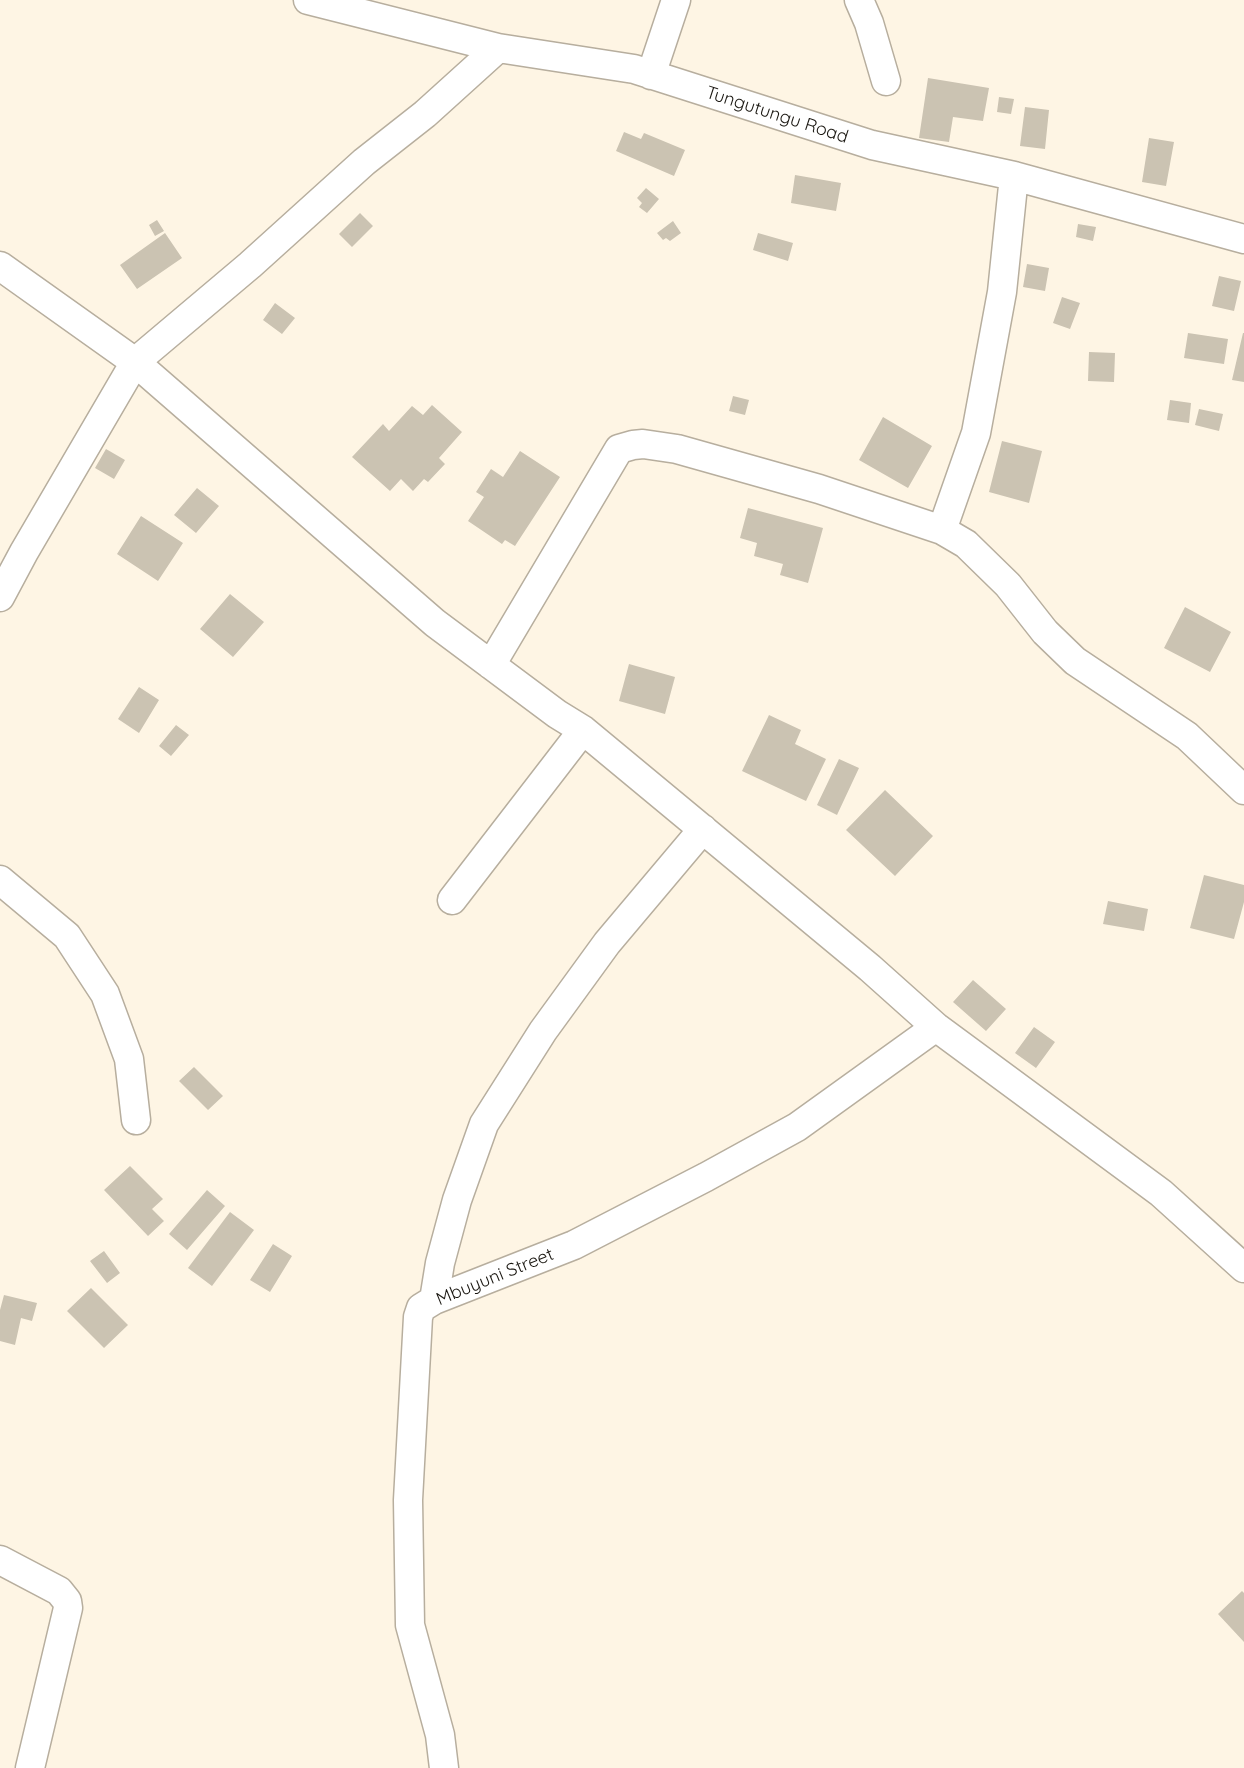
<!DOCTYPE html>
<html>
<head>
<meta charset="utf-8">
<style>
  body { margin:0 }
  canvas { display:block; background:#fef5e4 }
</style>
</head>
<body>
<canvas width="1244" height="1768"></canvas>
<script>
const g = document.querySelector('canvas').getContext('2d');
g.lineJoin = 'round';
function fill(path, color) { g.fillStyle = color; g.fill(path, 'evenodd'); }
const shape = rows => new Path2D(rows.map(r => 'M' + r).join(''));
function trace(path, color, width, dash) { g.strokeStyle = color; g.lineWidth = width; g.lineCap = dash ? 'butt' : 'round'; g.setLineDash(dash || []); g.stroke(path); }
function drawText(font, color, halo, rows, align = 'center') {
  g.font = font + ' Quicksand,sans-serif'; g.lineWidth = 5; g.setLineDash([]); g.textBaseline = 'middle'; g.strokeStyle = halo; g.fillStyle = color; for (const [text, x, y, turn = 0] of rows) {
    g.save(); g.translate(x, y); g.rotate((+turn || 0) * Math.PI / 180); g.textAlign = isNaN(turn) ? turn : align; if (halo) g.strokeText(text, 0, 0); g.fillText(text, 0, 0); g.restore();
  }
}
fill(shape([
  [928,78,989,88,983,121,953,117,949,142,919,138],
  [999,97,1014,99,1011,114,997,112],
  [1025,107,1049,110,1045,149,1020,146],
  [624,132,641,139,644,133,685,150,674,176,616,151],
  [1149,138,1174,142,1166,186,1142,182],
  [795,175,841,183,836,211,791,203],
  [646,188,659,199,647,213,639,207,642,203,637,198],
  [360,213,373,226,352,247,339,234],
  [157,220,164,231,155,236,149,225],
  [673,221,681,233,670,241,666,238,663,240,657,233],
  [1078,224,1096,227,1093,241,1076,237],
  [165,233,182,258,137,289,120,265],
  [758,233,793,243,788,261,753,250],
  [1027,264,1049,268,1045,291,1023,287],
  [1219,276,1241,281,1234,311,1212,306],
  [1062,297,1080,303,1070,329,1053,323],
  [275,303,295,318,282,334,263,320],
  [1188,333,1228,339,1224,364,1184,358],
  [1243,333,1244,333,1244,382,1232,380],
  [1089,352,1115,353,1114,382,1088,381],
  [733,396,749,400,745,415,729,411],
  [1170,400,1191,403,1189,423,1167,420],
  [432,405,462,432,439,458,445,464,428,482,424,479,413,491,401,479,390,491,352,457,383,424,389,431,412,406,423,415],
  [1199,409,1223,414,1219,431,1195,425],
  [883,417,932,446,908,488,859,460],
  [1002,441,1042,451,1029,503,989,492],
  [106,449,125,460,114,479,95,468],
  [520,451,560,477,515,546,505,540,502,544,468,521,484,497,476,492,491,469,503,477],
  [197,488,219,506,196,533,174,515],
  [748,508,823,528,808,583,780,575,783,564,754,556,757,543,740,538],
  [141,516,183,543,158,581,117,554],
  [230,594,264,622,233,657,200,629],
  [1185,607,1231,632,1210,672,1164,648],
  [629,664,675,677,665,714,619,701],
  [139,687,159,700,139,733,118,719],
  [769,715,801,730,795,744,826,759,806,801,742,771],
  [176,725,189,735,171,756,159,746],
  [839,759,859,768,837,815,817,805],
  [885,790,933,836,895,876,846,830],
  [1204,875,1244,885,1244,902,1234,939,1190,928],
  [1108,901,1148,909,1144,931,1103,924],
  [973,980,1006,1009,986,1031,953,1002],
  [1034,1027,1055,1042,1036,1068,1015,1053],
  [194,1067,223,1096,208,1110,179,1081],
  [130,1166,163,1199,152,1209,164,1221,148,1236,104,1190],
  [207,1190,225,1206,187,1250,169,1234],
  [230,1212,254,1230,212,1286,188,1268],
  [273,1244,292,1256,270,1292,250,1280],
  [104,1251,120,1273,107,1283,90,1261],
  [91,1288,128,1325,104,1348,67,1311],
  [4,1295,37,1303,32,1321,21,1318,15,1345,0,1341,0,1310],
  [1242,1591,1244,1593,1244,1642,1218,1614]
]), '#cbc3b2');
const street = shape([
  [308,0,498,48,634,69,872,145,1014,176,1244,239],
  [859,0,869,23,886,81],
  [651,75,676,0],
  [0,266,135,362,435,623,557,714,583,730,870,968,936,1027,1161,1193,1244,1268],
  [942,530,976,433,1002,292,1014,176],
  [0,597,24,552,135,362,250,265,364,162,425,114,498,48],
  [491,665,619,449,633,445,643,444,677,449,819,489,942,530,966,544,1008,585,1045,632,1075,661,1187,736,1244,790],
  [0,880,67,936,105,994,129,1059,136,1120],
  [452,900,583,730],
  [434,1300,440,1263,457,1200,484,1124,543,1031,607,943,703,829],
  [0,1560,59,1591,67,1601,68,1608,30,1768],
  [444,1768,440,1735,410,1625,408,1500,418,1317,421,1308,434,1300,574,1245,706,1177,797,1127,936,1027]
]);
trace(street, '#b7ae9e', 31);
trace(street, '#fff', 28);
drawText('18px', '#18150f', '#fff', [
  ["Tungutungu Road",777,115,18],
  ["Mbuyuni Street",495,1277,-22]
]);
</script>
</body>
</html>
